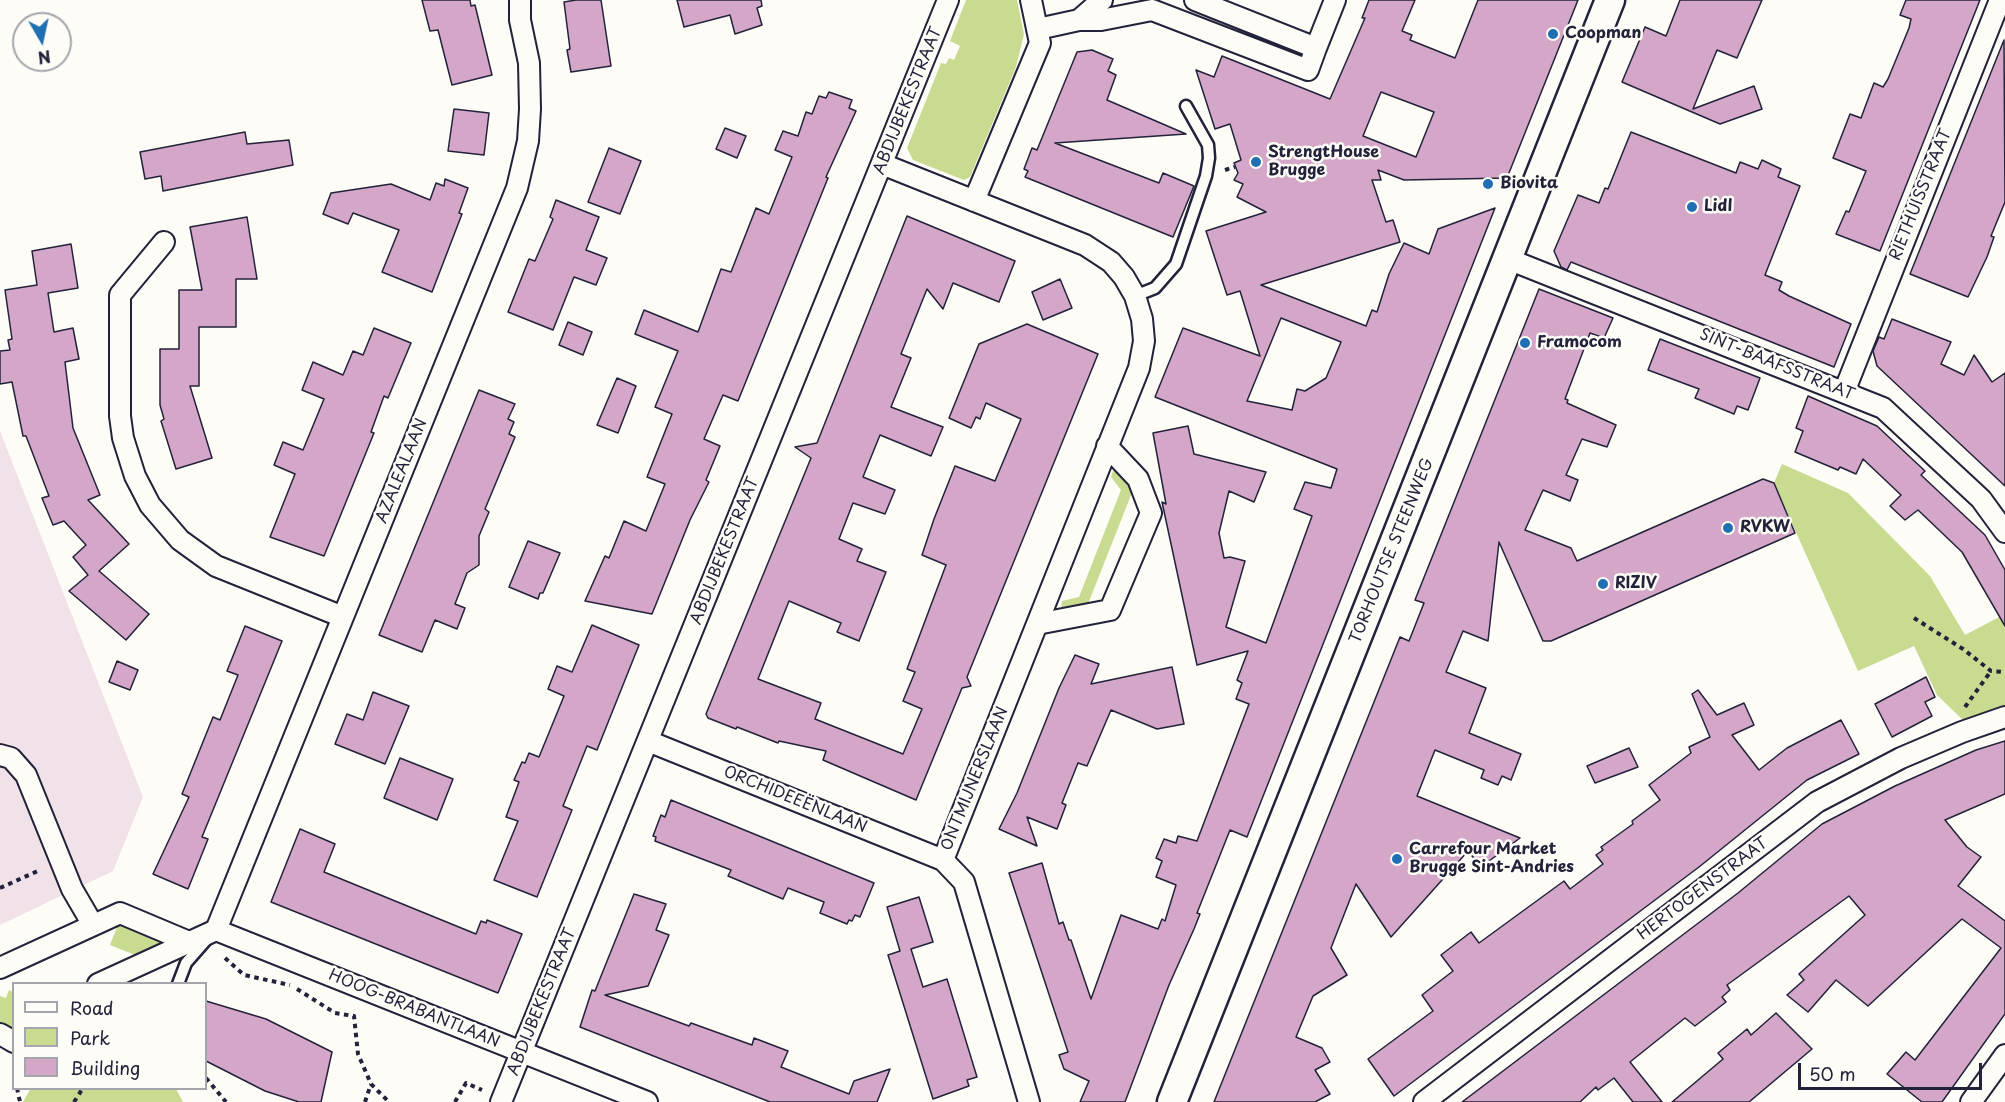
<!DOCTYPE html>
<html>
<head>
<meta charset="utf-8">
<style>
  body { margin:0 }
  #map { position:relative; width:2005px; height:1102px; overflow:hidden; background:#fdfcf7; font-family:"Playpen Sans",sans-serif }
  canvas { display:block }
  .legend { position:absolute; left:12px; top:982px; width:195px; height:108px; box-sizing:border-box; background:#fdfcf7; border:2px solid #a5a5ac; margin:0; padding:8px 10px; list-style:none; font-size:18px; color:#22223b }
  .legend li { display:flex; align-items:center; gap:12px; height:30px }
  .legend b { width:30px; border:2px solid #a5a5ac }
  .north { position:absolute; left:12px; top:12px; width:60px; height:60px; box-sizing:border-box; background:#fdfcf7; border:2px solid #a5a5ac; border-radius:50%; rotate:171deg; font-size:16px; font-weight:700; line-height:24px; text-align:center; color:#22223b }
  .north::after { content:''; display:block; margin:auto; width:21px; height:27px; background:#1f6fb2; clip-path:polygon(50% 0,100% 100%,50% 72%,0 100%) }
  .scale { position:absolute; left:1798px; top:1063px; width:184px; height:27px; box-sizing:border-box; border:3px solid #22223b; border-top:0; padding-left:8px; font-size:18px; line-height:21px; white-space:nowrap; color:#22223b; -webkit-text-stroke:4px #fdfcf7; paint-order:stroke }
</style>
</head>
<body>
<div id="map">
<canvas width="2005" height="1102"></canvas>
<ul class="legend">
<li><b style="height:8px;background:#fdfcf7"></b>Road</li>
<li><b style="height:16px;background:#c8db90"></b>Park</li>
<li><b style="height:16px;background:#d4a6c7"></b>Building</li>
</ul>
<div class="north">N</div>
<div class="scale">50 m</div>
</div>
<script>
const g = document.querySelector('canvas').getContext('2d');
g.lineJoin = 'round';
function fill(path, color) { g.fillStyle = color; g.fill(path, 'evenodd'); }
const shape = rows => new Path2D(rows.map(r => 'M' + r).join(''));
function trace(path, color, width, dash) { g.strokeStyle = color; g.lineWidth = width; g.lineCap = dash ? 'butt' : 'round'; g.setLineDash(dash || []); g.stroke(path); }
function drawText(font, color, halo, rows, align = 'center') {
  g.font = font + ' "Playpen Sans",sans-serif'; g.lineWidth = 5; g.setLineDash([]); g.textBaseline = 'middle'; g.strokeStyle = halo; g.fillStyle = color; for (const [text, x, y, turn = 0] of rows) {
    g.save(); g.translate(x, y); g.rotate((+turn || 0) * Math.PI / 180); g.textAlign = isNaN(turn) ? turn : align; if (halo) g.strokeText(text, 0, 0); g.fillText(text, 0, 0); g.restore();
  }
}
fill(shape([
  [0,431,143,797,113,871,0,925]
]), '#f1e2e9');
fill(shape([
  [966,0,1017,0,1024,34,1016,67,970,177,964,180,913,160,907,148,941,63,946,64,949,58,954,60,960,46,950,41],
  [1782,464,1848,493,1930,576,1965,635,2005,614,2005,707,1963,720,1937,695,1914,646,1858,671,1774,483],
  [1117,470,1133,486,1133,490,1088,604,1061,610,1062,601,1079,597,1121,490,1111,477,1113,471],
  [121,925,159,942,160,943,135,955,110,945,117,927],
  [9,990,13,992,13,1029,0,1022,0,996,6,998],
  [31,1088,176,1089,183,1102,23,1102]
]), '#c8db90');
const building = shape([
  [422,0,470,0,471,6,475,5,492,75,452,85,438,30,430,31,422,0],
  [576,0,601,0,611,66,571,72,567,50,570,49,564,2,576,0],
  [677,0,761,0,762,6,757,8,762,25,735,34,730,15,684,27,677,0],
  [1369,0,1415,0,1402,31,1412,35,1410,40,1455,58,1478,0,1578,0,1507,178,1404,180,1378,170,1381,180,1372,180,1386,222,1393,220,1400,242,1261,285,1366,326,1372,310,1377,312,1389,274,1404,243,1429,254,1438,229,1495,208,1247,837,1230,830,1197,913,1200,914,1194,929,1169,985,1125,1102,1080,1102,1089,1081,1064,1069,1059,1055,1068,1052,1009,873,1042,863,1059,924,1063,922,1069,940,1071,940,1091,999,1121,915,1158,929,1162,919,1165,921,1176,885,1156,877,1162,861,1156,858,1164,839,1176,843,1178,836,1197,841,1249,704,1236,699,1242,683,1237,680,1248,651,1197,665,1162,502,1166,504,1153,433,1188,426,1194,454,1266,472,1254,502,1229,491,1219,533,1224,558,1230,557,1245,561,1226,627,1266,643,1312,516,1294,509,1305,482,1331,488,1337,469,1155,397,1183,328,1260,356,1240,291,1227,295,1206,231,1266,212,1237,197,1243,184,1234,180,1238,173,1234,163,1241,160,1230,124,1215,129,1196,70,1214,77,1222,56,1330,99,1365,18,1362,18,1369,0],
  [1381,92,1434,112,1416,157,1363,136,1381,92],
  [1281,318,1341,342,1326,378,1305,391,1297,389,1292,410,1247,401,1281,318],
  [1680,0,1762,0,1737,58,1717,50,1693,109,1754,86,1762,109,1720,124,1622,82,1645,27,1666,36,1680,0],
  [1906,0,1980,0,1880,251,1836,234,1846,211,1849,212,1866,171,1833,158,1850,114,1861,118,1874,83,1883,87,1888,79,1909,28,1911,19,1900,15,1906,0],
  [2004,40,2005,202,1991,236,1994,237,1987,257,1968,297,1910,274,2004,40],
  [1092,50,1113,59,1108,71,1116,75,1107,100,1186,134,1055,143,1159,183,1163,173,1194,186,1173,237,1025,177,1028,171,1024,169,1032,148,1037,150,1077,52,1092,50],
  [829,92,852,100,849,108,856,111,826,177,828,178,738,401,723,395,704,439,720,446,706,480,709,482,690,520,652,614,585,601,605,556,609,558,624,521,646,531,665,484,647,477,672,414,655,407,678,351,635,334,644,310,698,332,721,269,731,272,756,208,769,214,792,157,775,150,783,131,798,136,806,112,812,114,819,96,826,98,829,92],
  [454,109,489,113,484,155,448,151,454,109],
  [725,128,746,136,737,158,716,149,725,128],
  [245,132,247,144,289,140,293,165,163,191,161,176,145,179,140,152,245,132],
  [1631,132,1736,173,1740,162,1758,169,1762,160,1781,169,1778,177,1800,186,1765,275,1782,282,1779,290,1789,296,1851,324,1834,367,1571,262,1567,270,1561,267,1554,251,1578,195,1599,203,1605,188,1608,189,1631,132],
  [609,148,641,161,620,214,588,202,609,148],
  [445,179,468,188,459,213,462,214,432,292,382,272,399,230,353,213,348,224,323,214,331,193,391,184,430,200,436,183,444,186,445,179],
  [556,200,599,217,586,250,607,258,596,285,574,277,553,330,508,312,529,259,535,261,553,219,550,217,556,200],
  [907,216,1015,261,999,302,953,283,943,309,927,289,901,354,911,358,891,407,943,427,931,456,880,435,863,477,895,490,885,514,853,503,839,539,862,549,857,561,886,572,859,641,837,632,841,623,789,601,758,679,821,703,815,719,903,754,922,709,903,701,915,672,907,669,946,565,922,555,934,519,955,466,995,481,1021,419,986,403,980,419,976,417,971,428,949,418,979,344,1027,324,1098,354,967,677,971,686,962,688,916,800,823,760,826,751,779,741,778,743,737,727,736,729,708,718,706,714,811,458,795,447,817,443,907,216],
  [247,217,257,279,236,279,236,327,199,327,199,386,190,386,212,458,176,469,161,421,164,419,160,405,160,349,179,349,179,290,202,290,190,227,247,217],
  [71,244,78,288,48,293,54,332,73,328,79,359,65,362,73,428,100,495,88,500,129,544,99,571,149,614,126,640,69,591,88,575,73,557,86,545,64,521,53,525,42,498,49,496,26,436,23,436,12,382,0,384,0,351,10,350,8,340,12,339,5,290,37,285,32,251,71,244],
  [1060,279,1072,308,1043,320,1032,292,1060,279],
  [1539,289,1613,318,1604,338,1590,333,1565,399,1568,400,1567,403,1616,425,1607,447,1582,439,1566,475,1578,480,1570,501,1543,490,1525,530,1571,548,1577,561,1763,479,1774,483,1795,533,1551,641,1543,641,1499,542,1488,641,1463,631,1446,672,1486,688,1469,733,1521,754,1511,780,1502,776,1498,785,1481,778,1484,770,1435,750,1417,796,1520,838,1481,867,1468,851,1391,937,1356,884,1331,948,1347,975,1313,996,1296,1037,1322,1048,1330,1062,1315,1070,1330,1094,1315,1102,1214,1102,1400,637,1409,641,1424,603,1415,600,1539,289],
  [1892,319,1951,342,1941,364,1964,375,1974,355,1992,382,2005,373,2005,486,1877,366,1873,351,1879,337,1884,339,1892,319],
  [568,322,592,332,583,355,559,345,568,322],
  [374,328,411,343,388,398,384,396,371,432,374,433,324,556,270,537,295,474,274,465,283,442,303,450,324,399,302,390,313,362,343,375,353,351,363,355,374,328],
  [1660,339,1760,378,1748,410,1737,406,1734,414,1695,398,1699,389,1648,370,1660,339],
  [617,378,636,386,618,433,597,425,617,378],
  [479,390,515,404,508,419,514,422,509,434,515,437,485,509,489,512,479,536,479,565,467,573,455,604,465,608,457,629,435,620,422,652,379,635,479,390],
  [1808,396,1877,426,1925,471,1921,475,1985,535,2005,570,2005,626,1962,552,1918,510,1905,520,1890,506,1901,495,1863,459,1856,474,1840,467,1838,470,1795,452,1803,431,1796,428,1808,396],
  [528,541,560,553,543,593,540,593,538,599,509,587,528,541],
  [592,625,639,645,597,750,587,746,563,806,572,810,537,897,494,880,518,821,506,817,519,782,514,780,522,762,525,763,529,753,539,757,564,696,548,689,557,666,572,672,592,625],
  [245,626,282,641,202,837,208,839,188,889,153,874,189,797,182,794,213,717,220,720,238,675,227,671,245,626],
  [1075,655,1099,664,1091,684,1172,667,1184,724,1157,729,1111,710,1087,766,1078,763,1062,803,1066,805,1057,829,1027,817,1037,846,999,829,1017,793,1059,688,1075,655],
  [117,661,138,670,130,690,109,682,117,661],
  [1926,677,1935,697,1925,702,1932,716,1892,737,1875,704,1926,677],
  [1698,690,1717,715,1744,703,1754,725,1732,735,1759,770,1787,748,1841,720,1859,754,1807,780,1699,867,1394,1096,1368,1059,1433,1011,1422,995,1453,971,1441,955,1471,932,1479,943,1564,881,1570,889,1603,864,1596,855,1603,850,1601,847,1633,824,1632,821,1660,800,1649,785,1691,753,1689,747,1710,737,1692,694,1698,690],
  [373,692,409,706,385,764,335,744,347,714,363,720,373,692],
  [2005,741,2005,794,1945,820,1967,847,1981,857,1958,886,2005,921,2005,1014,1942,1102,1922,1102,1887,1074,1906,1052,1915,1060,2001,948,1962,919,1868,1006,1836,980,1808,1012,1787,995,1804,980,1799,974,1865,915,1849,896,1727,985,1730,990,1722,997,1726,1002,1695,1026,1685,1018,1630,1062,1662,1102,1633,1102,1614,1078,1598,1090,1596,1087,1580,1102,1462,1102,1738,893,1822,824,1895,786,1976,750,2005,741],
  [1629,748,1638,767,1595,783,1587,766,1629,748],
  [400,758,453,779,437,820,384,798,400,758],
  [671,800,874,883,860,917,855,915,852,921,849,920,847,924,820,913,824,902,788,888,783,899,728,876,731,870,655,841,656,837,653,836,661,815,665,817,671,800],
  [300,829,335,844,324,872,476,934,481,921,486,923,487,920,522,934,498,993,271,902,300,829],
  [634,894,666,904,656,930,669,935,648,986,605,995,689,1026,691,1023,752,1045,754,1038,788,1051,781,1067,849,1094,854,1081,890,1069,877,1102,770,1102,580,1027,592,990,595,991,634,894],
  [919,897,933,942,911,949,923,987,947,979,977,1077,967,1080,969,1086,933,1099,888,955,900,951,887,907,919,897],
  [206,1001,266,1019,332,1052,321,1102,299,1102,265,1091,206,1061,206,1001],
  [1776,1013,1812,1049,1749,1102,1672,1102,1723,1059,1718,1053,1747,1029,1751,1035,1776,1013]
]);
fill(building, '#d4a6c7');
trace(building, '#22223b', 1.5);
const service = shape([
  [1135,296,1155,288,1176,264,1206,176,1209,158,1208,145,1186,106],
  [178,984,186,963,207,939]
]);
const minor = shape([
  [1195,0,1316,48,1335,0],
  [1079,20,1101,20,1152,10,1308,70,1316,48],
  [1038,29,1079,20,1102,0],
  [882,164,1085,245,1111,262,1124,277,1135,296,1142,319,1144,341,1139,368,943,860],
  [974,201,1040,43,1031,0],
  [164,242,120,295,120,416,123,438,135,476,150,505,180,540,216,566,343,617],
  [1508,259,1883,408,1981,499,2005,532],
  [1844,392,2000,0],
  [1037,624,1110,610,1151,513,1138,479,1107,446],
  [648,741,943,860,964,882,1029,1102],
  [0,755,11,758,26,775,72,889,93,925],
  [216,930,517,188,528,141,530,109,529,63,520,20,520,0],
  [216,930,647,1102],
  [0,968,120,913,189,942],
  [98,984,216,930],
  [0,1034,14,1042],
  [501,1102,948,0],
  [1424,1102,1817,802,1901,758,1962,732,2005,717],
  [1971,1102,2005,1055]
]);
const secondary = shape([
  [1172,1102,1610,0]
]);
trace(service, '#22223b', 15);
trace(minor, '#22223b', 24);
trace(secondary, '#22223b', 33);
trace(shape([
  [1225,170,1235,167],
  [1914,618,1963,649,1991,671,2005,672],
  [1965,707,1991,671],
  [0,888,40,870],
  [225,958,244,975,290,985],
  [297,989,335,1013,354,1016,358,1054,371,1084,389,1102],
  [206,1078,226,1102],
  [17,1088,20,1102],
  [74,1102,83,1088],
  [365,1102,371,1084],
  [455,1102,466,1083,482,1090]
]), '#22223b', 4, [4.5, 4.5]);
trace(service, '#fdfcf7', 10);
trace(minor, '#fdfcf7', 20);
trace(secondary, '#fdfcf7', 28);
for (const [x, y, r, color] of [
  [1553,34,6,"#1f6fb2"],
  [1256,162,6,"#1f6fb2"],
  [1488,184,6,"#1f6fb2"],
  [1692,207,6,"#1f6fb2"],
  [1525,343,6,"#1f6fb2"],
  [1728,528,6,"#1f6fb2"],
  [1603,584,6,"#1f6fb2"],
  [1397,859,6,"#1f6fb2"]
]) { const dot = new Path2D(); dot.arc(x, y, r, 0, 2 * Math.PI); g.fillStyle = color; g.fill(dot); trace(dot, '#fdfcf7', 2); }
drawText('bold 16px', '#22223b', '#fdfcf7', [
  ["Coopman",1565,34],
  ["StrengtHouse",1268,153],
  ["Brugge",1268,171],
  ["Biovita",1500,184],
  ["Lidl",1704,207],
  ["Framocom",1537,343],
  ["RVKW",1740,528],
  ["RIZIV",1615,584],
  ["Carrefour Market",1409,850],
  ["Brugge Sint-Andries",1409,868]
], 'left');
drawText('16px', '#22223b', '#fdfcf7', [
  ["ABDIJBEKESTRAAT",908,101,-68],
  ["RIETHUISSTRAAT",1921,195,-68],
  ["SINT-BAAFSSTRAAT",1777,365,22],
  ["AZALEALAAN",402,471,-68],
  ["ABDIJBEKESTRAAT",725,551,-68],
  ["TORHOUTSE STEENWEG",1392,551,-68],
  ["ONTMIJNERSLAAN",975,779,-68],
  ["ORCHIDEEËNLAAN",795,800,22],
  ["HERTOGENSTRAAT",1703,889,-37],
  ["ABDIJBEKESTRAAT",542,1002,-68],
  ["HOOG-BRABANTLAAN",414,1009,22]
]);
</script>
</body>
</html>
